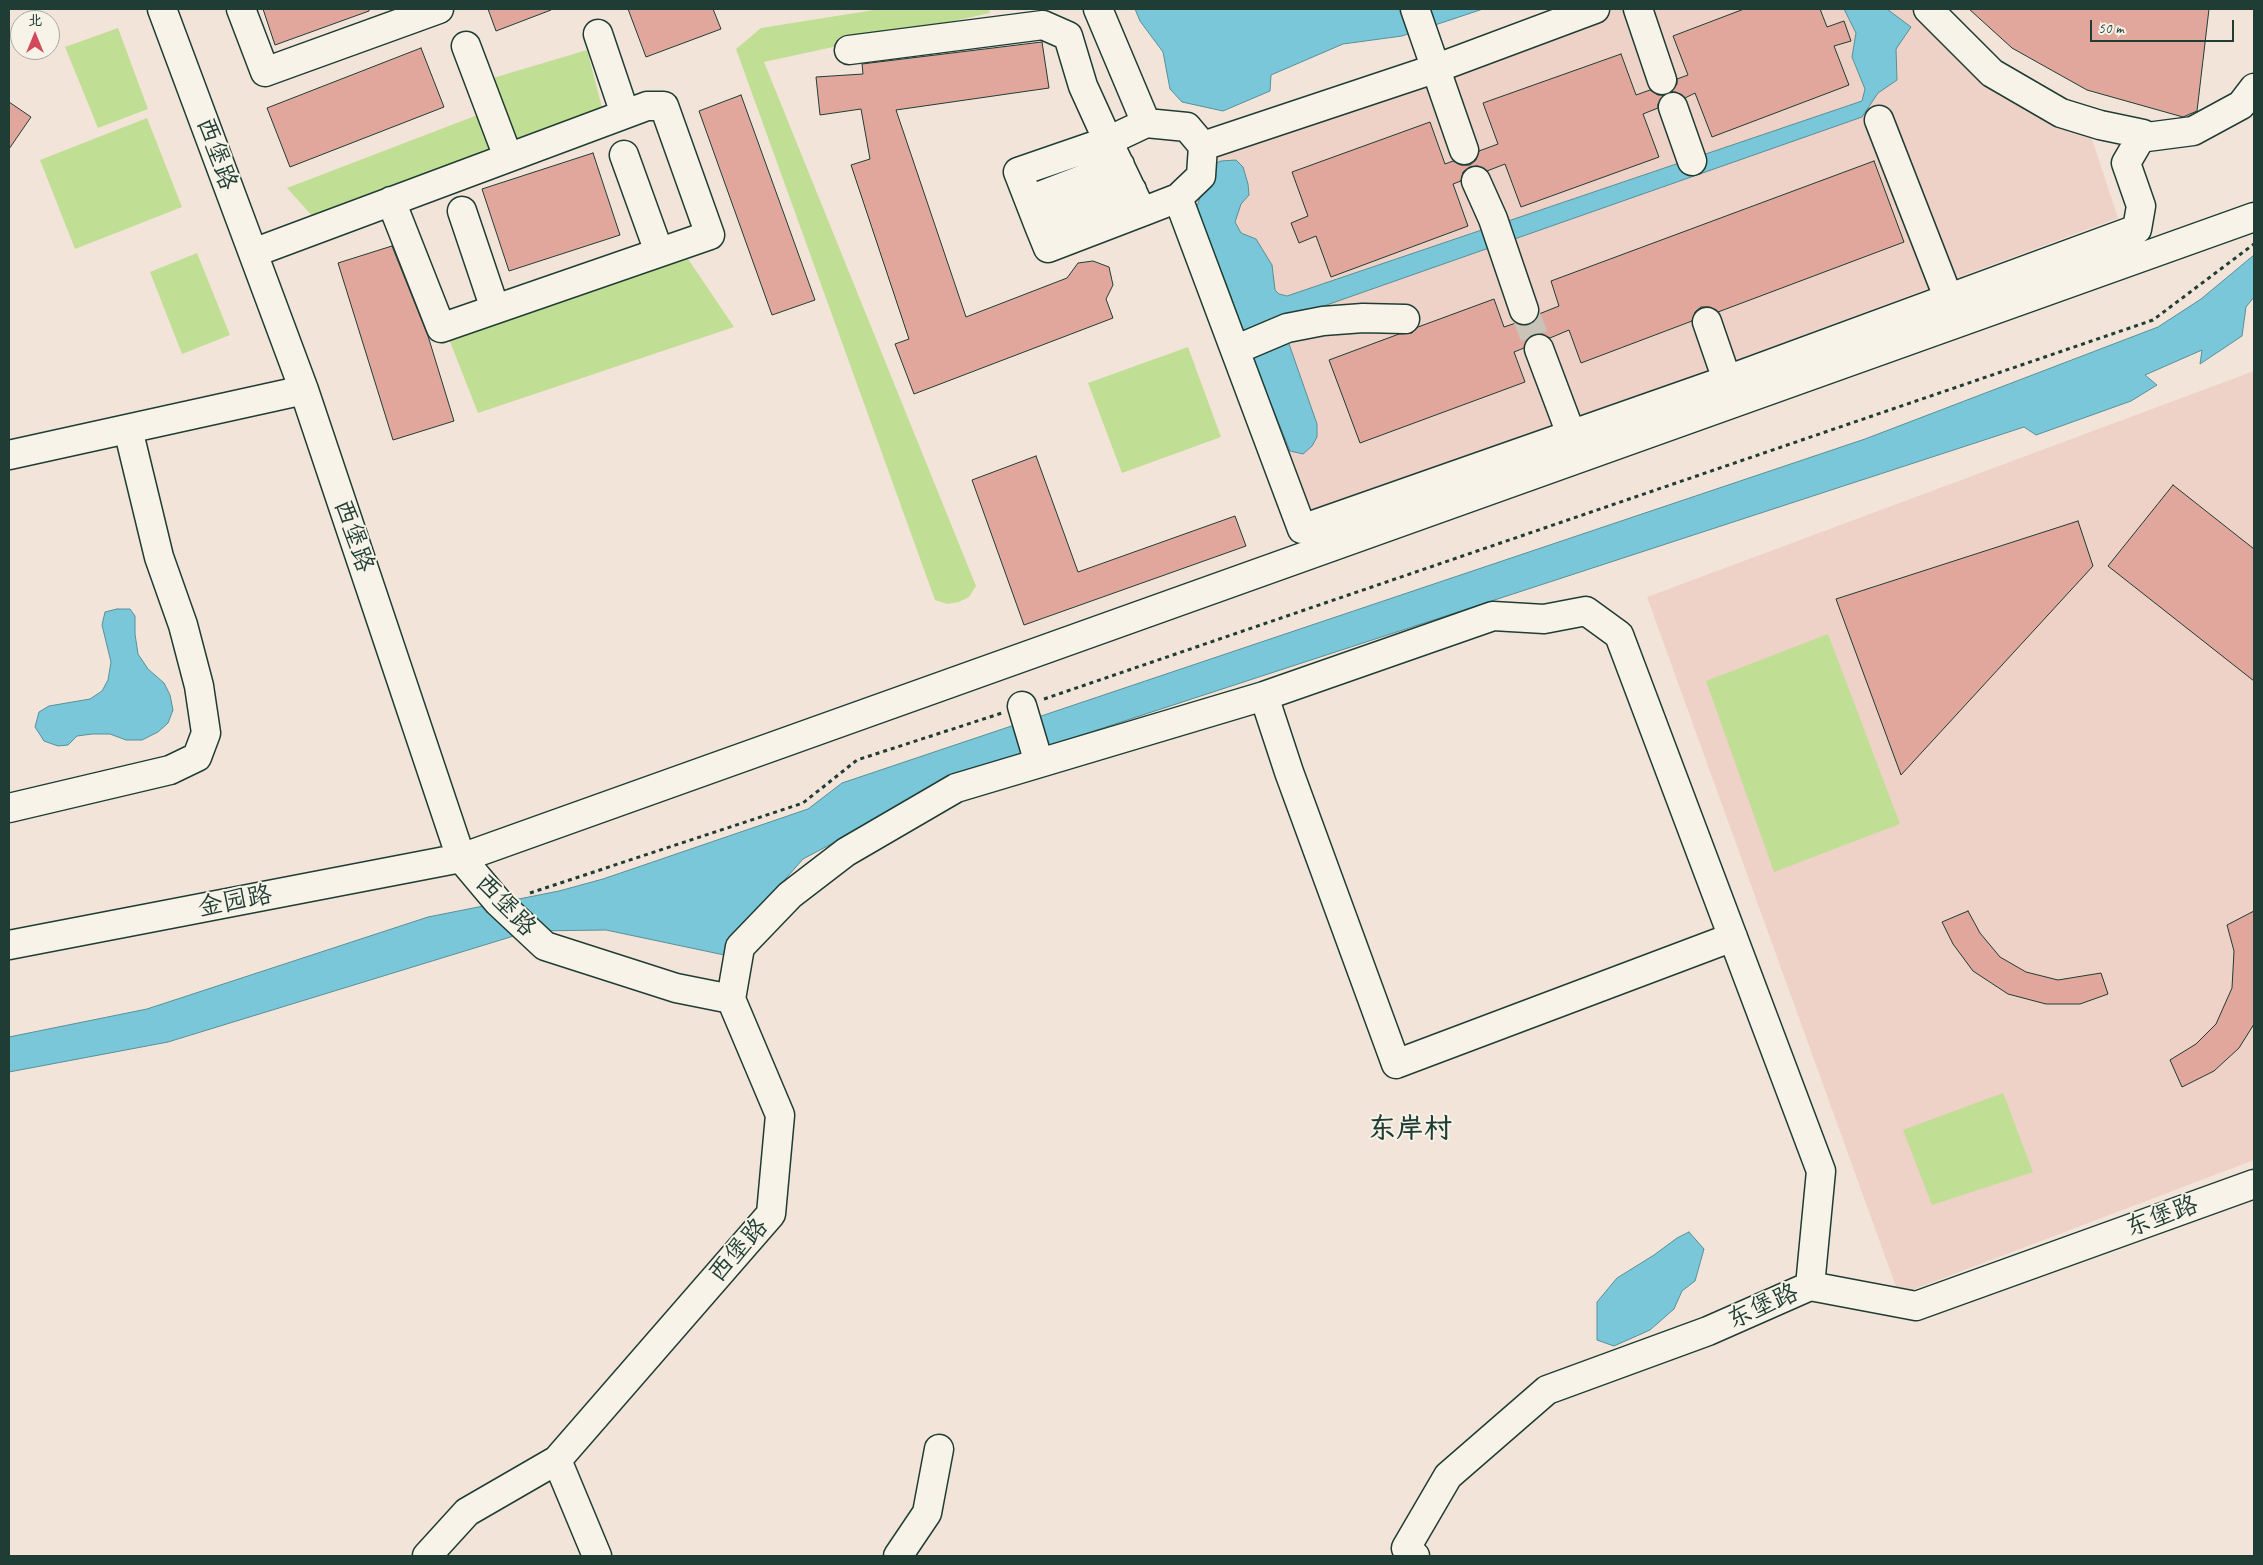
<!DOCTYPE html>
<html>
<head>
<meta charset="utf-8">
<style>
  body { margin:0 }
  #map { position:relative; width:2263px; height:1565px; overflow:hidden; background:#f3e4d9; font-family:Caveat,"LXGW WenKai TC",sans-serif }
  canvas { display:block }
  .frame { position:absolute; inset:0; border:10px solid #1f3d34; pointer-events:none }
  .north { position:absolute; left:10px; top:10px; width:50px; height:50px; box-sizing:border-box; background:#f7f3e8; border:1px solid #a1aaa0; border-radius:50%; rotate:0deg; font-size:14px; font-weight:700; line-height:20px; text-align:center; color:#1f3d34 }
  .north::after { content:''; display:block; margin:auto; width:18px; height:22px; background:#d1495b; clip-path:polygon(50% 0,100% 100%,50% 72%,0 100%) }
  .scale { position:absolute; left:2090px; top:20px; width:144px; height:22px; box-sizing:border-box; border:2px solid #1f3d34; border-top:0; padding-left:6px; font-size:15px; line-height:18px; white-space:nowrap; color:#1f3d34; -webkit-text-stroke:4px #f7f3e8; paint-order:stroke }
</style>
</head>
<body>
<div id="map">
<canvas width="2263" height="1565"></canvas>
<div class="frame"></div>
<div class="north">北</div>
<div class="scale">50 m</div>
</div>
<script>
const g = document.querySelector('canvas').getContext('2d');
g.lineJoin = 'round';
function fill(path, color) { g.fillStyle = color; g.fill(path, 'evenodd'); }
const shape = rows => new Path2D(rows.map(r => 'M' + r).join(''));
function trace(path, color, width, dash) { g.strokeStyle = color; g.lineWidth = width; g.lineCap = dash ? 'butt' : 'round'; g.setLineDash(dash || []); g.stroke(path); }
function drawText(font, color, halo, rows, align = 'center') {
  g.font = font + ' Caveat,"LXGW WenKai TC",sans-serif'; g.lineWidth = 4; g.setLineDash([]); g.textBaseline = 'middle'; g.strokeStyle = halo; g.fillStyle = color; for (const [text, x, y, turn = 0] of rows) {
    g.save(); g.translate(x, y); g.rotate((+turn || 0) * Math.PI / 180); g.textAlign = isNaN(turn) ? turn : align; if (halo) g.strokeText(text, 0, 0); g.fillText(text, 0, 0); g.restore();
  }
}
fill(shape([
  [1604,9,1922,9,2091,136,2118,218,1311,518,1193,208,1216,150],
  [2254,371,2254,1160,1899,1295,1647,597]
]), '#eed2c7');
fill(shape([
  [880,9,989,9,990,13,764,62,976,586,969,597,959,602,947,604,935,600,736,49,761,28],
  [118,28,148,109,98,128,65,47],
  [587,50,603,111,315,219,287,188,501,106,493,78],
  [147,118,182,207,75,249,40,160],
  [680,247,734,327,478,413,447,334],
  [197,253,230,335,182,354,150,272],
  [1188,347,1221,437,1122,473,1088,383],
  [1828,634,1900,824,1774,872,1706,681],
  [2003,1093,2033,1172,1932,1205,1903,1130]
]), '#c1de95');
const water = shape([
  [1135,9,1483,9,1402,36,1343,44,1271,75,1270,91,1223,111,1182,102,1170,89,1163,52,1140,21,1135,9],
  [1844,9,1887,9,1911,27,1896,49,1897,80,1878,93,1862,117,1281,321,1317,424,1317,437,1312,446,1303,454,1290,451,1262,382,1226,283,1196,209,1212,165,1221,161,1236,160,1243,167,1248,184,1249,195,1241,204,1235,222,1241,233,1256,239,1272,265,1275,290,1279,294,1287,296,1862,101,1865,89,1852,57,1856,33,1844,9],
  [2254,255,2254,297,2246,307,2242,336,2200,364,2202,350,2145,375,2157,385,2131,401,2036,435,2024,427,962,774,803,859,750,919,729,956,606,930,530,931,168,1042,9,1072,9,1037,147,1009,428,917,559,891,603,879,808,809,842,783,1865,439,2158,327,2201,299,2254,255],
  [117,609,130,609,135,616,135,634,138,654,148,669,164,683,170,695,173,710,168,723,158,732,142,740,126,740,110,734,92,734,77,736,68,745,58,746,44,741,35,727,39,712,49,706,90,699,102,691,108,680,111,662,102,625,105,612,117,609],
  [1689,1232,1704,1249,1695,1281,1682,1291,1674,1309,1650,1330,1614,1346,1597,1340,1597,1302,1617,1278,1654,1255,1677,1238,1689,1232]
]);
fill(water, '#7bc7da');
trace(water, '#569098', 1);
const building = shape([
  [263,9,369,9,369,11,275,45,263,9],
  [488,9,551,9,551,10,496,31,488,9],
  [628,9,713,9,721,29,646,57,628,9],
  [1744,9,1820,9,1827,27,1844,21,1851,41,1834,46,1849,85,1712,137,1695,93,1685,98,1676,92,1671,92,1677,84,1677,79,1688,75,1673,36,1744,9],
  [1969,9,2209,9,2197,111,2183,117,2087,90,2012,48,1969,9],
  [1042,42,1049,88,896,110,966,317,1067,278,1078,263,1093,261,1109,267,1113,285,1106,299,1113,318,914,394,895,344,909,339,851,165,870,159,861,109,820,115,816,77,863,74,862,64,1042,42],
  [421,48,444,107,290,167,267,108,421,48],
  [1621,54,1636,95,1650,90,1658,95,1664,95,1658,104,1658,108,1643,114,1659,157,1521,207,1505,164,1487,171,1478,166,1470,167,1463,172,1461,181,1453,184,1468,226,1331,277,1316,236,1299,243,1291,223,1308,216,1292,172,1430,122,1445,164,1453,161,1461,165,1470,165,1476,160,1479,151,1498,144,1483,103,1621,54],
  [741,95,815,300,772,315,699,111,741,95],
  [9,102,31,117,9,149,9,102],
  [593,153,620,235,509,271,482,189,593,153],
  [1874,161,1904,242,1718,312,1710,307,1701,307,1695,312,1692,321,1581,363,1569,330,1550,338,1542,334,1534,334,1527,340,1524,348,1514,352,1525,382,1360,443,1329,360,1399,334,1412,333,1418,327,1494,299,1504,327,1516,323,1521,325,1529,325,1535,321,1539,314,1559,306,1551,281,1874,161],
  [392,246,428,336,454,421,393,440,338,263,392,246],
  [1036,456,1078,572,1235,516,1246,546,1024,625,972,480,1036,456],
  [2173,485,2254,549,2254,681,2108,566,2173,485],
  [2078,521,2093,566,1901,775,1836,599,2078,521],
  [1968,911,1980,933,2000,957,2026,972,2058,980,2101,973,2108,994,2080,1004,2046,1004,2008,994,1973,971,1953,944,1942,922,1968,911],
  [2254,911,2254,1024,2239,1048,2214,1071,2182,1087,2170,1060,2196,1044,2216,1024,2232,988,2234,951,2227,925,2254,911]
]);
fill(building, '#e1a79c');
trace(building, '#1f3d34', 1);
trace(shape([
  [1524,310,1539,349]
]), '#c9c3b8', 28, [28, 14]);
const minor = shape([
  [162,9,304,390,461,858,498,902,545,946,676,988,731,999,780,1115,771,1214,557,1460,467,1512,427,1556],
  [241,9,265,72,439,9],
  [1098,9,1146,123],
  [1415,9,1464,150],
  [1638,9,1662,80],
  [1928,9,1992,73,2061,113,2100,125,2143,134,2147,137,2193,131,2241,105,2254,88],
  [598,34,625,114],
  [466,46,508,157],
  [849,50,1043,25,1068,36,1083,86,1108,141,1018,172,1039,226,1048,248,1142,212],
  [1673,107,1692,161],
  [1879,120,1948,297],
  [1146,123,1187,127,1203,146,1201,176,1178,198,1142,212,1108,141,1146,123],
  [1203,146,1437,68,1595,9],
  [624,155,659,252],
  [1476,181,1493,219,1524,310],
  [1178,198,1302,529,1727,380,2137,229,2141,206,2126,163,2143,134],
  [1029,200,1120,165],
  [462,211,495,309],
  [1039,226,1132,190],
  [253,253,647,106,664,106,710,235,441,328,391,201],
  [1707,322,1727,380],
  [1539,349,1571,434],
  [1235,350,1287,328,1323,321,1363,318,1405,319],
  [9,455,304,390],
  [1264,696,1289,772,1396,1064,1733,937],
  [1022,706,1039,763],
  [9,808,170,770,197,757,206,733,199,686,183,625,159,557,128,429],
  [9,945,461,858,2254,217],
  [731,999,740,947,790,895,846,852,956,788,1264,696,1493,616,1544,619,1586,611,1619,635,1821,1171,1810,1286],
  [557,1460,597,1556],
  [898,1556,927,1513,939,1449],
  [1415,1556,1406,1548,1448,1476,1547,1390,1708,1331,1810,1286,1916,1306,2254,1184]
]);
trace(minor, '#1f3d34', 31);
trace(shape([
  [1044,699,2153,320,2254,244],
  [530,893,803,803,857,760,1002,713]
]), '#1f3d34', 3, [4, 4]);
trace(minor, '#f7f3e8', 28);
drawText('25px', '#1f3d34', '#f7f3e8', [
  ["西堡路",216,154,70],
  ["西堡路",353,536,71],
  ["金园路",235,902,-11],
  ["西堡路",505,906,46],
  ["东堡路",2162,1217,-20],
  ["西堡路",739,1251,-49],
  ["东堡路",1763,1307,-24]
]);
drawText('bold 28px', '#1f3d34', '#f7f3e8', [
  ["东岸村",1410,1130]
]);
</script>
</body>
</html>
